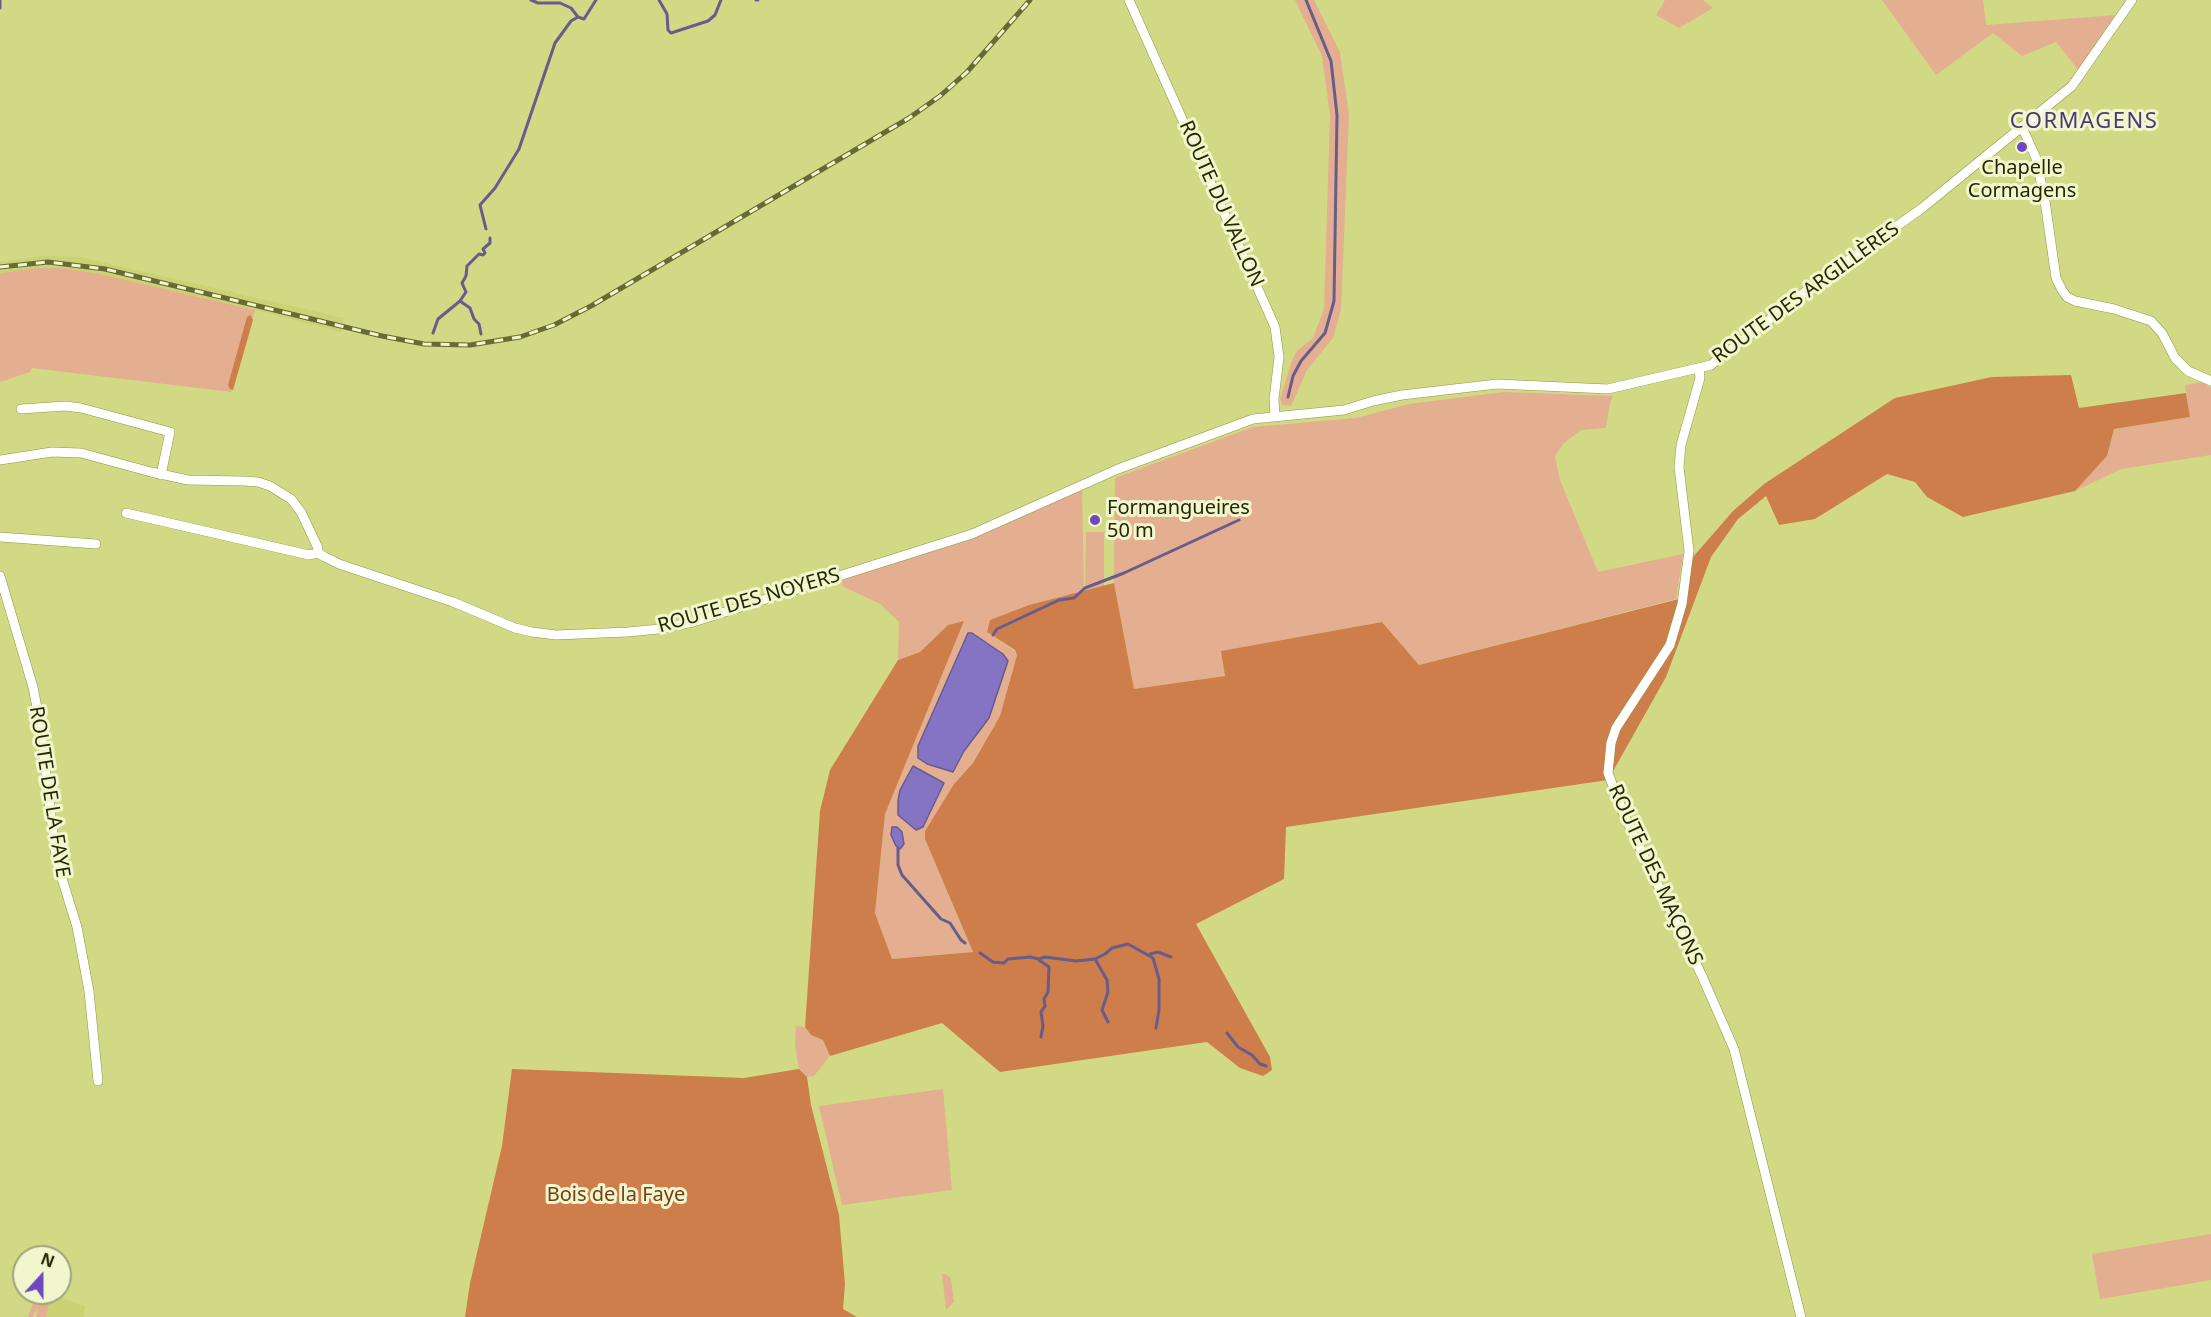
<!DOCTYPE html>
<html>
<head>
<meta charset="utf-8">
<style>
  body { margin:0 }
  #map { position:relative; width:2211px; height:1317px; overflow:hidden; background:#d2d984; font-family:"Noto Sans",sans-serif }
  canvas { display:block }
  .north { position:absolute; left:12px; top:1245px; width:60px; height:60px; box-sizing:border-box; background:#f2f6cd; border:2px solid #a0a37d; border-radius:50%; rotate:21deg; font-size:16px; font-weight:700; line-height:24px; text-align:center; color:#262704 }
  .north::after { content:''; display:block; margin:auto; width:21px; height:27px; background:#6c48c1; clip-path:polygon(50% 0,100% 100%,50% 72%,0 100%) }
</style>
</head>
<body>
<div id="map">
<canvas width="2211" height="1317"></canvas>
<div class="north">N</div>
</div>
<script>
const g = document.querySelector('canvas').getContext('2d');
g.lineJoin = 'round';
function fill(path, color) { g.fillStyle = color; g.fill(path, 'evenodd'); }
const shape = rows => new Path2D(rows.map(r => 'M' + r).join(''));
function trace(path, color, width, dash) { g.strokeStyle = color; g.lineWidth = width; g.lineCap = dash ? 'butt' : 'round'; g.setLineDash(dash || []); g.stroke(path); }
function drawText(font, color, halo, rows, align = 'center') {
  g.font = font + ' "Noto Sans",sans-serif'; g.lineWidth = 6; g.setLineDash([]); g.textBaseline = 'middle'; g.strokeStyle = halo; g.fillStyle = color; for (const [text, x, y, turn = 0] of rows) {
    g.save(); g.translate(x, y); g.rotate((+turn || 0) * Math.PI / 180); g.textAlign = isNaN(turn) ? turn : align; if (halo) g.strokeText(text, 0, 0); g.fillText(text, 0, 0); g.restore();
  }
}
fill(shape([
  [40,256,80,257,344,318,341,332,255,310,95,273,61,268,36,268,0,273,0,262],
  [51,1294,85,1306,84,1317,46,1317]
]), '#cad274');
fill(shape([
  [1295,0,1314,0,1340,52,1349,115,1341,310,1333,338,1307,370,1291,406,1282,405,1280,399,1292,360,1297,351,1313,338,1324,309,1330,115,1322,56],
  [1665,0,1703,0,1713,8,1679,28,1656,15],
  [1882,0,1983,0,1986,25,2115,15,2079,71,2056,42,2022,56,1993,33,1936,75],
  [36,268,61,268,95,273,255,310,231,392,32,368,30,372,0,382,0,273],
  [2203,382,2211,388,2211,455,2121,469,2075,491,2107,456,2114,429,2190,417,2185,385],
  [1504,392,1613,396,1610,403,1606,428,1581,430,1563,444,1555,456,1560,480,1598,572,1683,554,1676,599,1419,665,1382,622,1222,651,1225,676,1134,689,1114,583,1115,478,1253,427,1356,418,1409,404],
  [1082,488,1084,591,1029,605,990,620,987,632,1015,651,1017,655,1000,716,973,763,954,784,925,831,925,839,973,952,892,959,875,913,885,814,963,622,948,625,920,652,898,660,899,622,880,604,844,587,841,581,916,554],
  [1086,532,1104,532,1104,593,1085,593],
  [796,1026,805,1027,811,1035,823,1040,830,1056,814,1076,807,1077,799,1069,795,1045],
  [943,1089,952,1190,842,1205,819,1106],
  [2211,1234,2211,1280,2100,1299,2092,1254],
  [942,1274,945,1274,951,1278,954,1302,946,1310],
  [37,1293,51,1293,46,1317,36,1317,38,1307,33,1317,28,1317]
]), '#e3af90');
fill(shape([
  [250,315,253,320,233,390,230,389,228,385,247,317],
  [2071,375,2079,408,2186,393,2190,417,2114,429,2107,456,2075,491,1963,517,1927,497,1915,482,1887,474,1815,519,1779,525,1766,496,1738,519,1711,557,1666,677,1608,780,1286,827,1284,879,1196,924,1270,1057,1272,1070,1263,1076,1240,1068,1207,1042,1000,1072,942,1023,830,1056,823,1040,811,1035,805,1027,820,811,830,770,898,660,920,652,948,625,964,621,885,814,875,913,892,959,973,952,925,839,925,831,954,784,973,763,1000,716,1017,655,1015,650,987,632,990,620,1029,605,1114,583,1134,689,1225,676,1221,651,1382,622,1419,665,1687,597,1693,557,1733,511,1764,484,1895,398,1992,377],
  [512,1069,744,1078,799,1069,807,1077,811,1105,839,1215,845,1284,843,1309,857,1317,465,1317,470,1283,502,1146]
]), '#cd7e4a');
const water = shape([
  [968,633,972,633,1003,654,1008,661,989,718,964,751,953,772,927,764,918,758,918,746,968,633],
  [913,766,944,783,923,827,916,830,898,815,898,801,900,790,913,766],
  [892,827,897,827,902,832,904,844,900,849,896,846,891,835,892,827]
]);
fill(water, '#8573c3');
trace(water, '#685c8a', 1.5);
trace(shape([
  [531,0,538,3,560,3,571,8,578,17,584,19,596,0],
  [659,0,667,14,668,30,671,33,708,21,715,15,721,0],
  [756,0,758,0],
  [0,8,0,0],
  [486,229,480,205,495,188,519,149,555,43,571,21,578,17],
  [460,301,470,308,474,319,479,324,481,334],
  [433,333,438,319,460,301,466,292,462,283,466,276,467,266,479,254,483,255,485,253,483,249,490,243,490,238],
  [1288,397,1293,376,1301,361,1325,333,1334,301,1337,115,1331,61,1306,0],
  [993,635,997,629,1059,600,1074,598,1085,588,1124,573,1239,520],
  [898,848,898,865,902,875,941,919,950,923,961,940,965,943],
  [980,953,993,962,1004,963,1008,959,1030,957,1039,959,1045,957,1076,961,1095,959,1105,954,1112,948,1128,944,1153,958,1159,979,1159,1010,1156,1028],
  [1150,954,1158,952,1171,957],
  [1095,959,1107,980,1108,992,1102,1010,1108,1022],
  [1039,960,1049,967,1048,992,1044,999,1045,1006,1041,1012,1043,1026,1041,1037],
  [1227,1033,1238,1047,1252,1055,1260,1064,1266,1066]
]), '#685c8a', 3);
const minor = shape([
  [1129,0,1275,327,1279,357,1274,399,1275,416],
  [2022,127,2036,158,2045,201,2056,278,2062,290,2067,297,2075,301,2114,309,2151,321,2162,333,2175,358,2188,371,2211,381],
  [1699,368,1700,378,1681,445,1679,467,1689,551,1682,604,1670,645,1616,728,1611,743,1608,773,1624,815,1702,976,1734,1049,1801,1317],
  [21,409,65,406,81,408,170,432,161,475],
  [0,460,52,452,81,453,151,472,188,480,243,481,258,482,270,486,291,499,301,512,318,548,318,553,325,557,339,564,453,602,515,628,532,632,556,635,628,632,659,629,693,622,972,534,1118,469,1253,419,1344,410,1373,401,1402,395,1497,384,1608,389,1711,365,1819,281,1921,209,2072,86,2132,0],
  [126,513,309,555,318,553],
  [0,537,96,544],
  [0,576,33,687,40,723,56,859,77,927,89,991,98,1081]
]);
trace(minor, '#909642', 10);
trace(minor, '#fff', 9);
const rail = shape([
  [0,267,48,262,105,269,382,336,424,344,470,345,520,337,554,325,591,306,909,118,940,96,967,72,1030,0]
]);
trace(rail, '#676a34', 5);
trace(rail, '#f2f6cd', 3, [9]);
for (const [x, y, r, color] of [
  [2022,147,6,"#6c48c1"],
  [1095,520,6,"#6c48c1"]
]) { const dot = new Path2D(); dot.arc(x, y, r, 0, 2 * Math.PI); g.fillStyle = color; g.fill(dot); trace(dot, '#f2f6cd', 2); }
drawText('20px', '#262704', '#f2f6cd', [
  ["Chapelle",2022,168],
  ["Cormagens",2022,191],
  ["Formangueires",1107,508,"left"],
  ["50 m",1107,531,"left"]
]);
drawText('20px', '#262704', '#f2f6cd', [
  ["ROUTE DU VALLON",1221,204,66],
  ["ROUTE DES ARGILLÈRES",1806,293,-36],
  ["ROUTE DES NOYERS",749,601,-16],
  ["ROUTE DE LA FAYE",49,792,81],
  ["ROUTE DES MAÇONS",1655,875,65]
]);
drawText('20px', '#733e19', '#f2f6cd', [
  ["Bois de la Faye",616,1195]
]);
g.letterSpacing = '1.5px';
drawText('22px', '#493a77', '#f2f6cd', [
  ["CORMAGENS",2084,122]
]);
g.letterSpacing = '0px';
</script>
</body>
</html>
